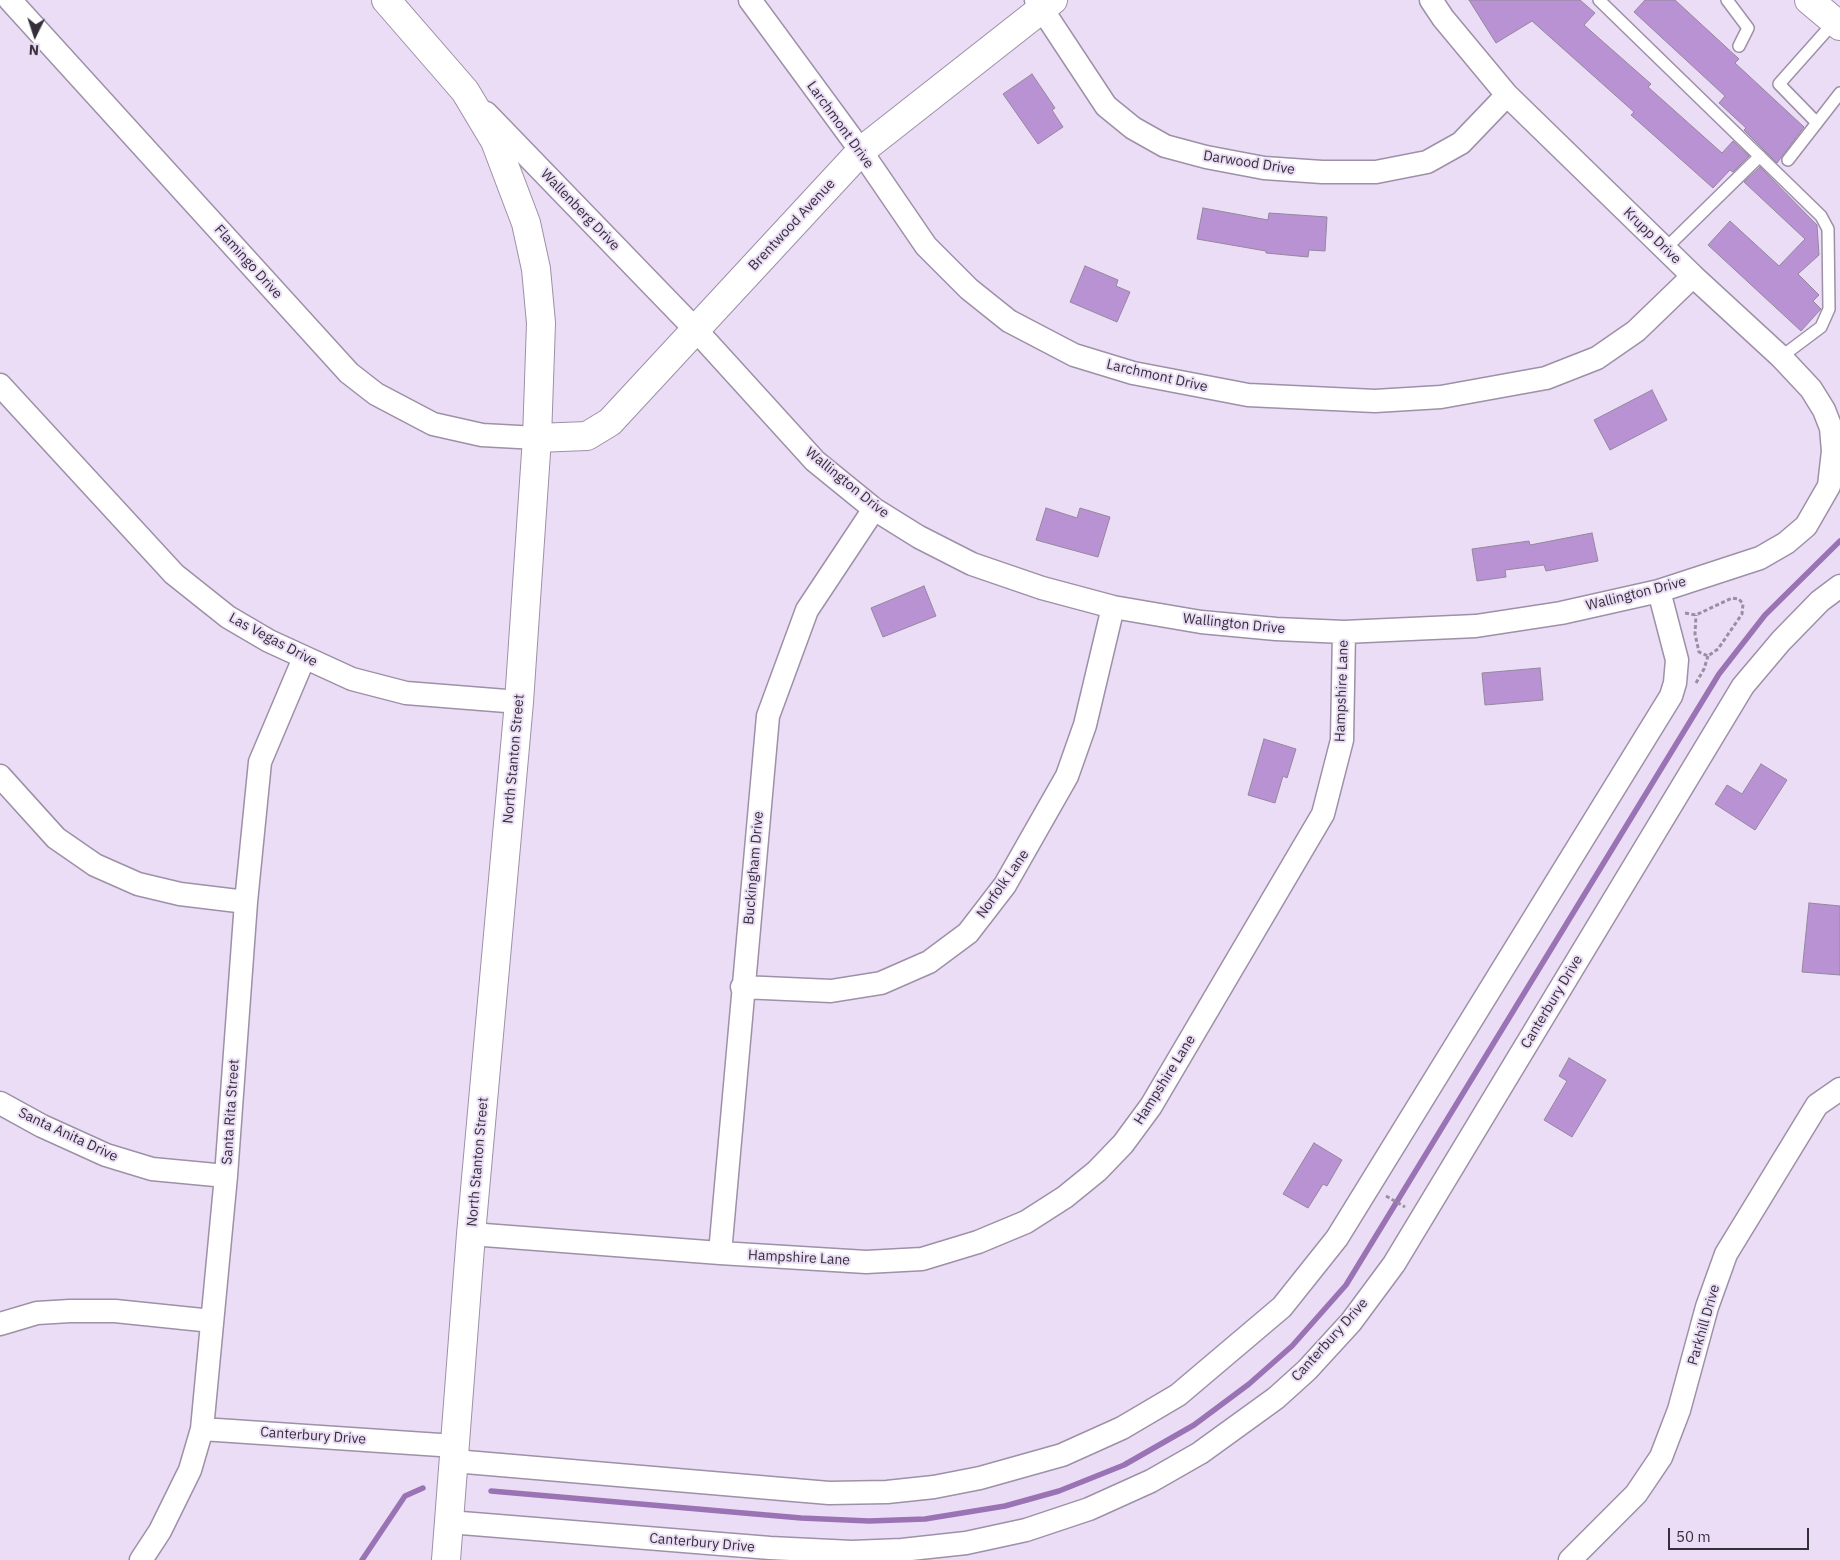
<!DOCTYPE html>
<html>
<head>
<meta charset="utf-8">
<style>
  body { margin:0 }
  #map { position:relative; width:1840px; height:1560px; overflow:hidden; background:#ebddf6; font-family:"IBM Plex Sans",sans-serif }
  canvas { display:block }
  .north { position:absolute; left:10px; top:10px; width:50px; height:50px; -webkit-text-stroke:4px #ebddf6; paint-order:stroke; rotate:184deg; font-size:14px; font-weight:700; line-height:20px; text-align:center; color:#342f38 }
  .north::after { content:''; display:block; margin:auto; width:18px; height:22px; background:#342f38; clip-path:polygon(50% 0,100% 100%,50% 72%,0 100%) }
  .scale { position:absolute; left:1668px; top:1528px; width:141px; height:22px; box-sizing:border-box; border:2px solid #342f38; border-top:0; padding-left:6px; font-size:15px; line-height:18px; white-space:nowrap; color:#342f38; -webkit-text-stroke:4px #ebddf6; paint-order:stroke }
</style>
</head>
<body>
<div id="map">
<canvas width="1840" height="1560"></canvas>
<div class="north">N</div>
<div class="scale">50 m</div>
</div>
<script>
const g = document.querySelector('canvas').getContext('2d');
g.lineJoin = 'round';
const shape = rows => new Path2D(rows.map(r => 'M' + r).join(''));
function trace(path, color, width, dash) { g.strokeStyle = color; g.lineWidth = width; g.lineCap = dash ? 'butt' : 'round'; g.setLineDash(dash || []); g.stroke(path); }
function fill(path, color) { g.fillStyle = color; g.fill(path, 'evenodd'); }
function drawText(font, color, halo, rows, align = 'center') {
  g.font = font + ' "IBM Plex Sans",sans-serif'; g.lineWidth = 4; g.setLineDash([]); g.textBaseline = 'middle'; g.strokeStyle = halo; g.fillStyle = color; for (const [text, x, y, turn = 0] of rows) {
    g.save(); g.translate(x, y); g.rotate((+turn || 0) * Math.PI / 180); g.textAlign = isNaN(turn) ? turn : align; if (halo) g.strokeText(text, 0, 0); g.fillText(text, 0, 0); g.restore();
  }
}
trace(shape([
  [491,1491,801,1518,869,1521,925,1519,1005,1506,1059,1491,1124,1465,1194,1425,1249,1384,1292,1346,1346,1285,1719,674,1765,615,1840,541],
  [362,1560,405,1496,423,1488]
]), '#9a73b4', 5.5);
const building = shape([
  [1469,0,1580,0,1595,13,1584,25,1651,84,1648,87,1722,153,1733,141,1749,156,1733,172,1730,170,1713,188,1631,115,1634,112,1532,21,1496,43,1469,0],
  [1645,0,1675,0,1739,59,1735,63,1804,127,1777,163,1744,130,1746,128,1719,103,1725,96,1634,12,1645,0],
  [1032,74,1055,108,1052,110,1063,127,1038,144,1003,94,1032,74],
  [1760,167,1817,225,1819,255,1798,274,1819,295,1813,301,1821,309,1801,331,1708,245,1730,221,1779,266,1805,239,1744,182,1760,167],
  [1203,208,1268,220,1269,213,1327,217,1325,251,1309,250,1308,257,1266,253,1266,251,1197,239,1203,208],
  [1085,266,1118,280,1116,286,1130,292,1117,322,1070,302,1085,266],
  [1652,390,1667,420,1610,450,1594,420,1652,390],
  [1046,508,1077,518,1080,508,1110,517,1098,557,1036,540,1046,508],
  [1592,533,1598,561,1546,571,1544,565,1505,570,1506,577,1477,581,1472,549,1529,541,1530,545,1592,533],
  [924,586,936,616,883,637,871,608,924,586],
  [1540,668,1543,700,1485,705,1482,673,1540,668],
  [1264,739,1296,749,1287,778,1283,776,1275,803,1248,795,1264,739],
  [1761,764,1787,780,1755,830,1715,804,1727,785,1742,794,1761,764],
  [1809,903,1840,906,1840,975,1802,972,1809,903],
  [1569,1058,1606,1080,1572,1137,1544,1120,1567,1081,1559,1076,1569,1058],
  [1314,1143,1342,1160,1327,1186,1323,1184,1308,1208,1283,1194,1314,1143]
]);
fill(building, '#b992d4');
trace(building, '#94879d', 1);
const lane = shape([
  [1599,0,1821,216,1828,229,1829,309,1821,327,1781,357],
  [1727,0,1748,28,1739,46],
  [1817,123,1779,84,1835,21],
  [1788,160,1840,93],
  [1665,249,1760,156]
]);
const street = shape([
  [10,0,349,373,376,394,433,424,482,435,537,438],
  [750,0,861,151,926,246,969,289,1009,321,1074,355,1133,373,1248,395,1375,401,1441,397,1546,378,1597,358,1636,331,1693,276],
  [1036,0,1106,106,1133,128,1165,146,1206,157,1264,168,1322,172,1376,172,1427,162,1461,143,1507,95],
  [486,113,695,329,815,461,874,509,919,537,972,564,1042,588,1113,607,1201,622,1276,629,1344,632,1476,626,1561,613,1659,591,1760,558,1786,543,1806,526,1829,486,1833,451,1831,428,1824,410,1811,389,1781,357,1693,276,1507,95,1443,18,1431,0],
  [0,385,174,574,228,617,269,641,352,679,406,693,519,702],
  [0,776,56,838,95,865,138,884,180,894,246,902],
  [742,987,831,991,881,983,929,962,968,933,1005,885,1067,776,1085,725,1113,607],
  [0,1103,42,1126,106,1155,152,1169,226,1176],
  [471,1234,720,1253,866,1262,922,1259,978,1242,1026,1222,1065,1197,1097,1171,1123,1144,1151,1106,1323,814,1342,740,1344,632],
  [720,1253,768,716,807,610,874,509],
  [0,1324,37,1313,70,1311,115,1311,212,1321],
  [202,1429,455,1446],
  [454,1461,829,1493,887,1492,934,1487,980,1478,1062,1455,1122,1428,1178,1395,1282,1307,1337,1238,1671,696,1675,683,1677,660,1659,591],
  [449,1522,770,1548,852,1552,902,1550,966,1543,1026,1530,1089,1509,1151,1481,1200,1453,1276,1398,1307,1370,1351,1322,1394,1264,1743,686,1781,641,1820,601,1840,586],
  [141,1560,160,1531,190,1470,202,1429,226,1176,246,902,260,762,304,658],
  [1570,1560,1636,1494,1661,1457,1679,1410,1707,1307,1726,1254,1817,1105,1840,1089]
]);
const secondary = shape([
  [386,0,465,91,495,141,526,223,536,269,541,323,537,438,519,702,471,1234,446,1560],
  [537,438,587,436,610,422,861,151,1053,0]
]);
const primary = shape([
  [1809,0,1840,26]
]);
trace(lane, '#9d90a7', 14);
trace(street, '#9d90a7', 25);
trace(secondary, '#9d90a7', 30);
trace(primary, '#9d90a7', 30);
trace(shape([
  [1685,613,1696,615,1732,598,1739,599,1743,604,1742,614,1718,649,1708,656,1699,652,1695,634,1696,615],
  [1696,683,1704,669,1708,656],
  [1386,1196,1405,1207]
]), '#998fa1', 3, [4, 2.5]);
trace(lane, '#fff', 11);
trace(street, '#fff', 22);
trace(secondary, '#fff', 28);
trace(primary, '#fff', 28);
drawText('14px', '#342f38', '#ebddf6', [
  ["Larchmont Drive",840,125,54],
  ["Darwood Drive",1249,163,9],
  ["Wallenberg Drive",580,210,46],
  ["Brentwood Avenue",792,225,-47],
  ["Krupp Drive",1652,236,44],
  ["Flamingo Drive",248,262,48],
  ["Larchmont Drive",1157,376,13],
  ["Wallington Drive",847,483,39],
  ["Wallington Drive",1636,594,-14],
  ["Wallington Drive",1234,624,6],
  ["Las Vegas Drive",273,640,28],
  ["Hampshire Lane",1342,691,-88],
  ["North Stanton Street",514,759,-85],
  ["Buckingham Drive",754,868,-85],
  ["Norfolk Lane",1003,884,-55],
  ["Canterbury Drive",1552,1002,-59],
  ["Hampshire Lane",1165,1080,-58],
  ["Santa Rita Street",231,1112,-86],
  ["Santa Anita Drive",68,1135,25],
  ["North Stanton Street",478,1162,-85],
  ["Hampshire Lane",799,1258,3],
  ["Parkhill Drive",1704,1325,-74],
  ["Canterbury Drive",1330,1340,-48],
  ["Canterbury Drive",313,1436,4],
  ["Canterbury Drive",702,1543,5]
]);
</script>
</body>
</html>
